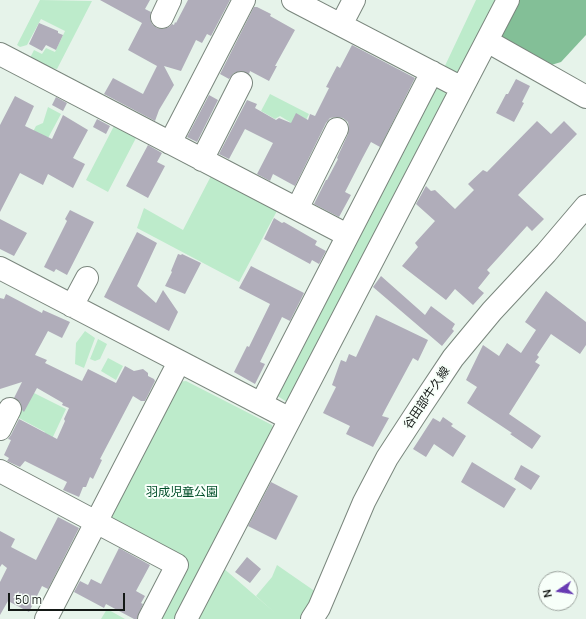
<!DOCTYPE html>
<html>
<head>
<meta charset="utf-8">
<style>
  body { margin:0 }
  #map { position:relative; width:586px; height:619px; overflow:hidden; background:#e6f3ea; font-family:Manrope,sans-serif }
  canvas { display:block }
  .north { position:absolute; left:538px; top:571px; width:40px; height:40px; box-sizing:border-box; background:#f7fff9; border:1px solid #9ca39e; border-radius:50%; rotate:257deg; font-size:11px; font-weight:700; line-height:16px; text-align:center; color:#141916 }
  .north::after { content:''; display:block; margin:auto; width:14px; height:18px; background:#673bb2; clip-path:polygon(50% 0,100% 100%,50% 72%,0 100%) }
  .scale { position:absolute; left:8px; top:593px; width:117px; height:18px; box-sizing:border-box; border:2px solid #141916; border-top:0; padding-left:5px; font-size:12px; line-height:14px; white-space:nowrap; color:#141916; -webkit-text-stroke:3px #f7fff9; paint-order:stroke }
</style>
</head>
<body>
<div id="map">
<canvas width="586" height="619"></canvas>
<div class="north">N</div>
<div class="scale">50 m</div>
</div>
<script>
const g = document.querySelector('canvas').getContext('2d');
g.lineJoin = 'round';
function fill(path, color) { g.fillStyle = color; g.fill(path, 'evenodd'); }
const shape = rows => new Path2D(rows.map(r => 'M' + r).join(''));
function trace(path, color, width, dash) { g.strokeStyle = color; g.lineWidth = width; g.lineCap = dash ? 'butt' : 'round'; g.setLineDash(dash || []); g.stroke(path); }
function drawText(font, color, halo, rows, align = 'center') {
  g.font = font + ' Manrope,"Noto Sans JP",sans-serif'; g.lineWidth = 4; g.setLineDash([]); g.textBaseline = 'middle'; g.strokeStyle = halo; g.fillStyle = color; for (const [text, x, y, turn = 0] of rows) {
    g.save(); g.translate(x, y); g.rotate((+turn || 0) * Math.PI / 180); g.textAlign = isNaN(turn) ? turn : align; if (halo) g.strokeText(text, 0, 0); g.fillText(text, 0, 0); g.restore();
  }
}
fill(shape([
  [40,0,92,1,57,69,50,68,29,60,34,50,42,54,46,48,55,52,65,31,41,19,27,45,20,47,17,45],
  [476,0,495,0,462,72,454,75,443,70],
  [441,84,446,87,449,96,287,402,276,395,432,88],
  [270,94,309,114,291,150,277,147,290,122,280,116,275,119,261,111],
  [48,107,61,114,40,153,26,145,36,126,43,123],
  [115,124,137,136,108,192,86,180],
  [211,176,278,209,239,282,137,228,144,208,183,230],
  [85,331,95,338,84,368,75,364,76,343],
  [98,339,107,344,100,359,95,361,90,359],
  [108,358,123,366,116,380,101,371],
  [186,381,272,425,274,434,178,619,158,619,188,562,112,522,109,513,178,382],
  [28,390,66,409,44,456,36,452,45,432,15,416],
  [277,565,316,592,302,619,195,619,222,567,274,612,256,596,272,577],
  [107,609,125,619,101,619]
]), '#bdebcb');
fill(shape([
  [516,0,586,0,586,35,561,62,548,66,503,41,499,32]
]), '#83bf97');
fill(shape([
  [100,0,150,0,145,9,151,12,150,18,152,24,157,28,163,29,169,27,172,24,174,25,175,22,176,23,188,0,230,0,211,36,207,34,202,43,196,40,181,71,164,66,174,85,159,110,155,121,104,94,113,78,143,94,157,66,128,50,142,23],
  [254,7,257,7,271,14,270,16,295,30,275,66,277,66,269,81,250,71,249,74,241,71,234,73,229,79,220,74],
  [39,23,58,31,58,33,63,35,56,50,46,45,42,51,29,44],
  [352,45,415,78,380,147,371,142,363,157,345,192,351,195,339,217,314,204,326,180,327,180,338,159,337,158,348,134,349,129,348,122,343,118,336,117,330,118,326,123,295,186,273,174,270,181,257,174,273,143,245,129,229,159,219,154,247,100,257,104,255,108,276,120,279,118,291,123,296,113,308,120,310,114,315,116,329,88,326,87,337,66,340,68],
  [516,79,530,86,522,102,524,103,514,122,496,113,506,94,508,94],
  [209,95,218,100,197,142,187,137],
  [15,96,34,106,25,126,52,139,63,115,88,130,73,158,85,164,73,188,48,174,43,185,20,173,0,212,0,125],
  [56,97,67,103,63,111,52,105],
  [97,119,110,126,106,134,93,127],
  [537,121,551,134,564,121,577,134,518,195,544,219,532,231,527,226,487,270,490,273,478,288,484,293,473,305,455,289,446,300,402,266,418,247,415,243,435,221,416,204,426,186,431,191,435,190,455,209,474,190,468,184,483,170,487,172],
  [148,145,162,153,157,162,165,166,148,198,126,186],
  [70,210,94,222,67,275,56,269,54,272,44,267,67,221,65,219],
  [274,218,282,223,284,222,317,241,315,245,326,251,319,264,312,260,310,264,264,239],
  [0,219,27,233,14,256,0,249],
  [137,232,157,243,137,286,156,303,163,290,178,312,169,331,104,297],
  [178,254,181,255,182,254,201,263,185,294,165,286,172,272,171,271],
  [251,266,304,293,290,321,282,317,260,362,265,364,255,384,234,372,247,346,249,347,270,304,239,288],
  [381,276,425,315,431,306,455,324,452,329,454,331,442,346,373,287],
  [546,291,586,322,586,345,580,354,551,334,537,355,539,357,535,362,540,365,509,414,541,436,532,449,510,434,512,433,467,403,477,387,466,380,483,345,499,356,507,343,521,353,536,330,525,322],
  [6,294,42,313,43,310,70,322,62,338,48,331,35,355,47,360,45,363,82,381,88,369,116,383,125,366,134,371,143,369,148,373,148,376,154,379,155,381,145,401,141,401,133,396,100,459,102,460,93,479,90,477,86,487,83,487,79,497,63,490,67,482,25,461,20,467,7,461,9,458,4,455,11,440,8,439,11,435,19,419,57,439,65,421,64,419,69,408,62,405,63,403,37,388,24,412,22,410,20,402,14,398,22,382,0,389,0,298,4,299],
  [376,315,428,340,418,361,413,358,385,410,382,416,389,418,373,447,346,434,350,426,323,413,336,387,332,385,341,360,346,362,349,354,356,357],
  [443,417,453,424,451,426,466,436,453,457,434,444,426,457,413,449,433,418,440,422],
  [472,462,516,489,504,508,461,482],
  [521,465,540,476,531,490,514,479],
  [271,482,298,496,276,540,248,526],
  [58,517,79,528,48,589,42,586,29,612,8,601,0,615,0,582,7,568,2,564,0,567,0,531,15,539,11,547,36,560],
  [119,548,150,565,136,591,145,596,141,603,143,604,137,619,134,619,106,604,104,608,74,592,80,581,88,585,91,579,101,584],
  [247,557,261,569,250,583,235,572]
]), '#b0adba');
const minor = shape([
  [293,0,462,88],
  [162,17,170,0],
  [341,25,354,0],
  [487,41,586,97],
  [0,54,347,235],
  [170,143,244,0],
  [202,160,241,83],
  [297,209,337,129],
  [0,268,290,419],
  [72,306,87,278],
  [261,404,432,72],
  [0,429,10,409],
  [0,471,177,565,149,619],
  [46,619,179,362],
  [186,619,508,0]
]);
const major = shape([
  [312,619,319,608,364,502,387,458,419,409,453,358,492,311,546,253,586,206]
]);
trace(minor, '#7a867d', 24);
trace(major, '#7a867d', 24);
trace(minor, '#fff', 22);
trace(major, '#fff', 22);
drawText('12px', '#141916', '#f7fff9', [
  ["谷田部牛久線",427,398,-56]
]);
drawText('12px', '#004e29', '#f7fff9', [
  ["羽成児童公園",182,493]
]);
</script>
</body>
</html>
